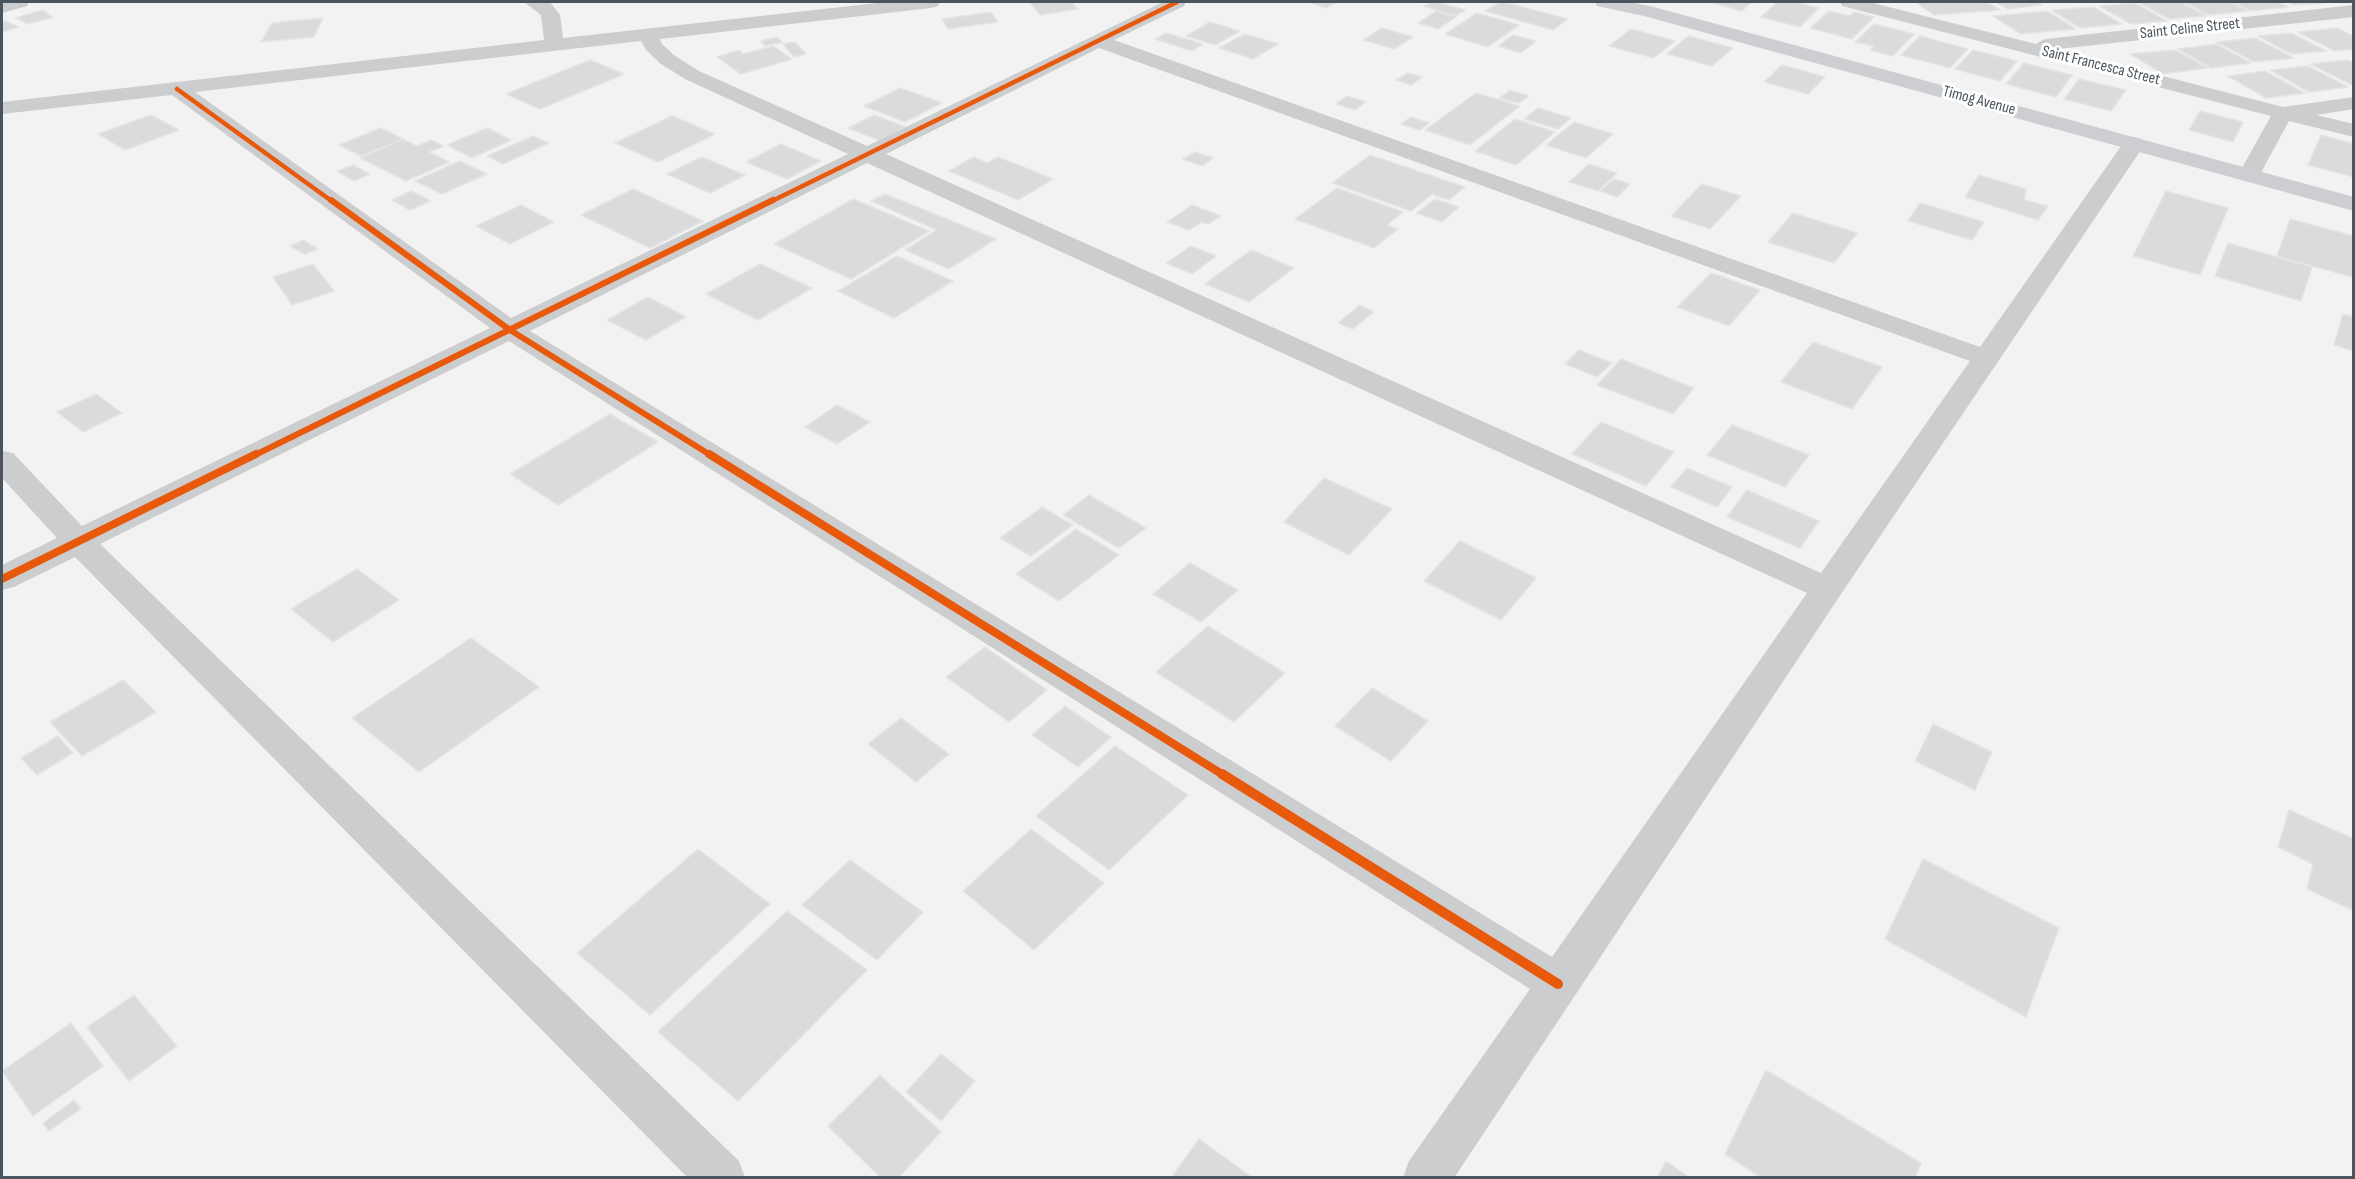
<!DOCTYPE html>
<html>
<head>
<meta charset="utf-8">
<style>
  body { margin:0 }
  #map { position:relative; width:2355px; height:1179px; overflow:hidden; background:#f2f2f2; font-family:"Sofia Sans Condensed",sans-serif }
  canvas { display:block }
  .frame { position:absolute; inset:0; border:3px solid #4a545d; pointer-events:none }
</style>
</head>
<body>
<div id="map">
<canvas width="2355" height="1179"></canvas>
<div class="frame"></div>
</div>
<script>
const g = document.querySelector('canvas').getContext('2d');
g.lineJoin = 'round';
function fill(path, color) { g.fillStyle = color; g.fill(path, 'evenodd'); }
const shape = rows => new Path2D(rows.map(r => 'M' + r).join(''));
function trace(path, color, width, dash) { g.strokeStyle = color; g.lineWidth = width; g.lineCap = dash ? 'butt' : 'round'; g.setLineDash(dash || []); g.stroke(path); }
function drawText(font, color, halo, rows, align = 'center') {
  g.font = font + ' "Sofia Sans Condensed",sans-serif'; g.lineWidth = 6; g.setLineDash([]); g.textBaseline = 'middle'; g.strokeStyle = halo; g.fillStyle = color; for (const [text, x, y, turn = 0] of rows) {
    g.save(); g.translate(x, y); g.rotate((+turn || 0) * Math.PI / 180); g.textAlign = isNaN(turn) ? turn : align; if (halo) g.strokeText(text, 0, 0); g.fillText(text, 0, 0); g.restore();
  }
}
const building = shape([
  [1030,2,1072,2,1078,9,1040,15,1030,2],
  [1308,2,1337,2,1326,8,1308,2],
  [1433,2,1437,2,1465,10,1455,16,1424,6,1433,2],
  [1500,2,1504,2,1568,19,1553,30,1485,11,1500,2],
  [1710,2,1752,2,1742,11,1710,2],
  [1777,2,1793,2,1819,8,1800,27,1761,17,1777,2],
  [1915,2,1987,2,2000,10,1934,15,1915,2],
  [1996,2,2037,2,2043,5,2007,9,1996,2],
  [2138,2,2180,2,2206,16,2169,19,2138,2],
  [2184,2,2230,2,2248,11,2208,15,2184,2],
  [2233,2,2278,2,2289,7,2250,11,2233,2],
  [2287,2,2323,2,2325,3,2294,5,2287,2],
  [2135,3,2167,21,2131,24,2099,6,2135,3],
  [2093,7,2122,24,2080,28,2052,10,2093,7],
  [42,10,53,17,28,24,16,18,42,10],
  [1436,11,1456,17,1438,29,1418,23,1436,11],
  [1829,11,1850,16,1854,12,1874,17,1852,39,1810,28,1829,11],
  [2047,11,2076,29,2021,34,1993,16,2047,11],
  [991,12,998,22,948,29,942,19,991,12],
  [1477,13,1519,25,1488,47,1445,34,1477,13],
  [323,18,314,37,261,42,272,23,323,18],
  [6,21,18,27,2,32,2,22,6,21],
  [1210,22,1240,31,1215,45,1186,36,1210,22],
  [1874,24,1914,34,1893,56,1870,50,1874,46,1855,42,1874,24],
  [1382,28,1413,37,1394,49,1363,40,1382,28],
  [2336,28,2354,36,2354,49,2335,51,2298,32,2336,28],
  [1631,29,1675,41,1654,58,1609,46,1631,29],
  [1166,33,1203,44,1192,51,1155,39,1166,33],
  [2291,33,2327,51,2292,54,2258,36,2291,33],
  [1245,34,1278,44,1253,59,1219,48,1245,34],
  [1513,35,1536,41,1521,53,1498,46,1513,35],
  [1688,36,1733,48,1712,66,1667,54,1688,36],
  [1920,36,1968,49,1950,68,1901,55,1920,36],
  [777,37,782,42,765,46,761,41,777,37],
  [2255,38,2294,58,2254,62,2217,42,2255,38],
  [795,42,806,54,794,57,783,44,795,42],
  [2216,44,2251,63,2211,68,2178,49,2216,44],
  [773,46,792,59,741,74,717,57,739,50,743,54,773,46],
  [1973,50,2017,61,2000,81,1955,69,1973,50],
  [2175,50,2208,68,2163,74,2130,54,2175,50],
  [590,60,624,74,540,109,506,94,590,60],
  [2347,60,2354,63,2354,86,2310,64,2347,60],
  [2024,63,2072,75,2056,97,2006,84,2024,63],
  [1782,65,1825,77,1808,94,1764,82,1782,65],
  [2308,66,2348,87,2309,92,2270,70,2308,66],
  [2265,71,2305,93,2266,98,2228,76,2265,71],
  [1408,73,1422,77,1411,85,1396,80,1408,73],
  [2079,79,2126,90,2111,111,2064,99,2079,79],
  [900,88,942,103,905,122,864,106,900,88],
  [1510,90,1529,96,1519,103,1500,98,1510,90],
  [1476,93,1520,106,1470,145,1425,130,1476,93],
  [1347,96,1366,102,1355,110,1336,104,1347,96],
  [1538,108,1571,118,1558,129,1524,119,1538,108],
  [2200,111,2243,122,2233,142,2189,130,2200,111],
  [151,115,179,130,125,150,98,134,151,115],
  [874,115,906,127,880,141,848,128,874,115],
  [672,116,715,134,658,162,615,143,672,116],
  [1411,117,1429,123,1420,130,1401,124,1411,117],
  [1515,119,1555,132,1516,165,1475,151,1515,119],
  [1574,122,1613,134,1586,158,1546,145,1574,122],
  [381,128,403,139,361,156,339,145,381,128],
  [487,128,511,140,472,158,447,145,487,128],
  [2321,135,2354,144,2354,177,2308,165,2321,135],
  [533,136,549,143,503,164,487,156,533,136],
  [403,139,417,146,431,140,444,146,429,152,449,162,406,181,360,158,403,139],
  [781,144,821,161,787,179,746,162,781,144],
  [1195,152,1213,158,1202,166,1183,159,1195,152],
  [1370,155,1465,187,1449,200,1432,194,1411,211,1332,183,1370,155],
  [702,157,745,175,710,193,667,174,702,157],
  [974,157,987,163,998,157,1053,179,1018,200,949,171,974,157],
  [460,161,487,174,442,194,415,181,460,161],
  [1589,164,1617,173,1598,191,1569,182,1589,164],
  [353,165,370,174,354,181,337,171,353,165],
  [1979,175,2026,189,2024,200,2048,206,2038,220,1965,197,1979,175],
  [1614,179,1630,184,1617,197,1600,191,1614,179],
  [1702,184,1741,196,1710,229,1671,216,1702,184],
  [1337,188,1403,212,1387,225,1398,229,1374,248,1295,219,1337,188],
  [633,189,703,221,650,248,581,215,633,189],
  [411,191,431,201,410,210,392,200,411,191],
  [2166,191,2228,208,2200,275,2133,256,2166,191],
  [885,194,996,239,949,269,905,250,937,230,871,201,885,194],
  [853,199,929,231,851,279,774,244,853,199],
  [1435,199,1459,207,1442,222,1417,213,1435,199],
  [1920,203,1984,222,1972,240,1908,221,1920,203],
  [521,205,554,222,510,244,476,226,521,205],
  [1192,205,1221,216,1208,224,1202,222,1189,230,1167,222,1192,205],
  [1793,213,1857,233,1834,263,1768,242,1793,213],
  [2290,219,2354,236,2352,277,2277,256,2290,219],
  [303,240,318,249,305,254,290,246,303,240],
  [2228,243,2312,267,2301,301,2215,276,2228,243],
  [1191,246,1216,256,1192,274,1166,263,1191,246],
  [1251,250,1294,268,1249,302,1205,284,1251,250],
  [897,256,953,281,894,318,838,291,897,256],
  [313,264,334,291,292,305,273,277,313,264],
  [760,264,812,288,758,320,706,294,760,264],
  [1711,273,1760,290,1729,326,1677,307,1711,273],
  [648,297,686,317,646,340,607,320,648,297],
  [1360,305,1374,312,1353,329,1338,323,1360,305],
  [2343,314,2354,317,2354,351,2334,345,2343,314],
  [1813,342,1882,367,1852,409,1781,382,1813,342],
  [1579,350,1612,363,1597,377,1565,364,1579,350],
  [1621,359,1694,388,1673,414,1597,385,1621,359],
  [96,394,122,413,83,432,57,412,96,394],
  [837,405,870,422,837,444,805,427,837,405],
  [610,414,658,442,558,505,510,474,610,414],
  [1601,422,1674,452,1646,486,1572,454,1601,422],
  [1732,425,1809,455,1785,487,1707,455,1732,425],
  [1687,468,1732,487,1717,507,1671,487,1687,468],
  [1324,478,1392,509,1349,555,1284,522,1324,478],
  [1747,490,1819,521,1800,548,1727,517,1747,490],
  [1089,495,1146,528,1119,548,1063,515,1089,495],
  [1042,507,1073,525,1031,556,1000,538,1042,507],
  [1076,529,1119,555,1059,601,1016,574,1076,529],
  [1460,541,1536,578,1501,620,1424,581,1460,541],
  [1190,563,1238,590,1201,622,1153,594,1190,563],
  [357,569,399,600,333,642,291,609,357,569],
  [1208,626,1285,673,1234,722,1156,672,1208,626],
  [471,638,539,687,419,772,352,718,471,638],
  [985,647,1047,690,1009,722,946,677,985,647],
  [123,680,156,712,82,756,50,722,123,680],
  [1372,688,1428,721,1391,761,1335,726,1372,688],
  [1065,706,1111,737,1078,767,1032,735,1065,706],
  [901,718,949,754,916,782,868,744,901,718],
  [1933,724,1992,752,1975,790,1915,761,1933,724],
  [58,736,73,753,37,775,21,758,58,736],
  [1115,746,1188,795,1109,870,1036,816,1115,746],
  [2289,810,2354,839,2354,911,2307,889,2313,864,2278,847,2289,810],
  [1031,829,1104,883,1034,950,963,891,1031,829],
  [698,849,770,904,650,1015,577,953,698,849],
  [1923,859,2059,928,2026,1017,1885,939,1923,859],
  [850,860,923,912,877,960,802,905,850,860],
  [787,911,867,970,738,1101,658,1032,787,911],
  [134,995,177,1046,129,1081,87,1027,134,995],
  [71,1023,103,1066,33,1116,2,1071,71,1023],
  [941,1054,975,1081,941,1121,906,1092,941,1054],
  [1766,1070,1921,1163,1915,1178,1762,1178,1725,1154,1766,1070],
  [880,1075,941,1132,898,1178,881,1178,828,1126,880,1075],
  [74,1100,81,1109,49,1131,43,1123,74,1100],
  [1199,1139,1253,1178,1171,1178,1199,1139],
  [1666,1161,1690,1178,1657,1178,1666,1161]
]);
fill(building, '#dbdbdc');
trace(building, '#e3e4e5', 1.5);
fill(shape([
  [2,2,29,2,27,6,2,13,2,2],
  [524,2,550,2,560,15,563,38,886,2,940,2,938,6,931,8,660,39,662,44,675,56,699,71,867,146,1163,2,1186,2,1184,6,1114,40,1980,347,2126,139,2134,137,2142,139,2145,144,1839,597,1454,1178,1403,1178,1409,1161,1530,989,509,341,100,544,739,1161,745,1178,688,1178,75,557,14,587,2,590,2,565,57,538,2,478,2,451,13,453,82,526,490,328,172,95,2,114,2,102,544,40,541,15,524,2],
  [641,41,646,50,661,64,685,79,848,154,511,318,195,92,641,41],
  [1099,48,1970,361,1821,573,886,154,1099,48],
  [867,163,1807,593,1552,957,530,331,867,163],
  [1840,2,1869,2,2036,44,2045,39,2354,5,2354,17,2058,49,2283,107,2354,97,2354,109,2316,115,2354,124,2354,137,2289,121,2257,180,2249,182,2241,180,2238,175,2271,116,1842,6,1840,2]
]), '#cccdcf');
fill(shape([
  [1595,2,1629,2,1654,7,2354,197,2354,211,1644,16,1597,6,1595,2]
]), '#ccced1');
trace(shape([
  [177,89,333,202],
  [770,202,1177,2]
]), '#e8590c', 4.5);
trace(shape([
  [331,200,510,330,712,456],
  [253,456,773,200]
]), '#e8590c', 6);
trace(shape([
  [709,454,1225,776],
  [2,579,256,454]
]), '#e8590c', 8);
trace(shape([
  [1222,774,1558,984]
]), '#e8590c', 10);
drawText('16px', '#4a545d', '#fff', [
  ["Saint Celine Street",2190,29,-6],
  ["Saint Francesca Street",2101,66,14],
  ["Timog Avenue",1979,101,15]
]);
</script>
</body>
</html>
